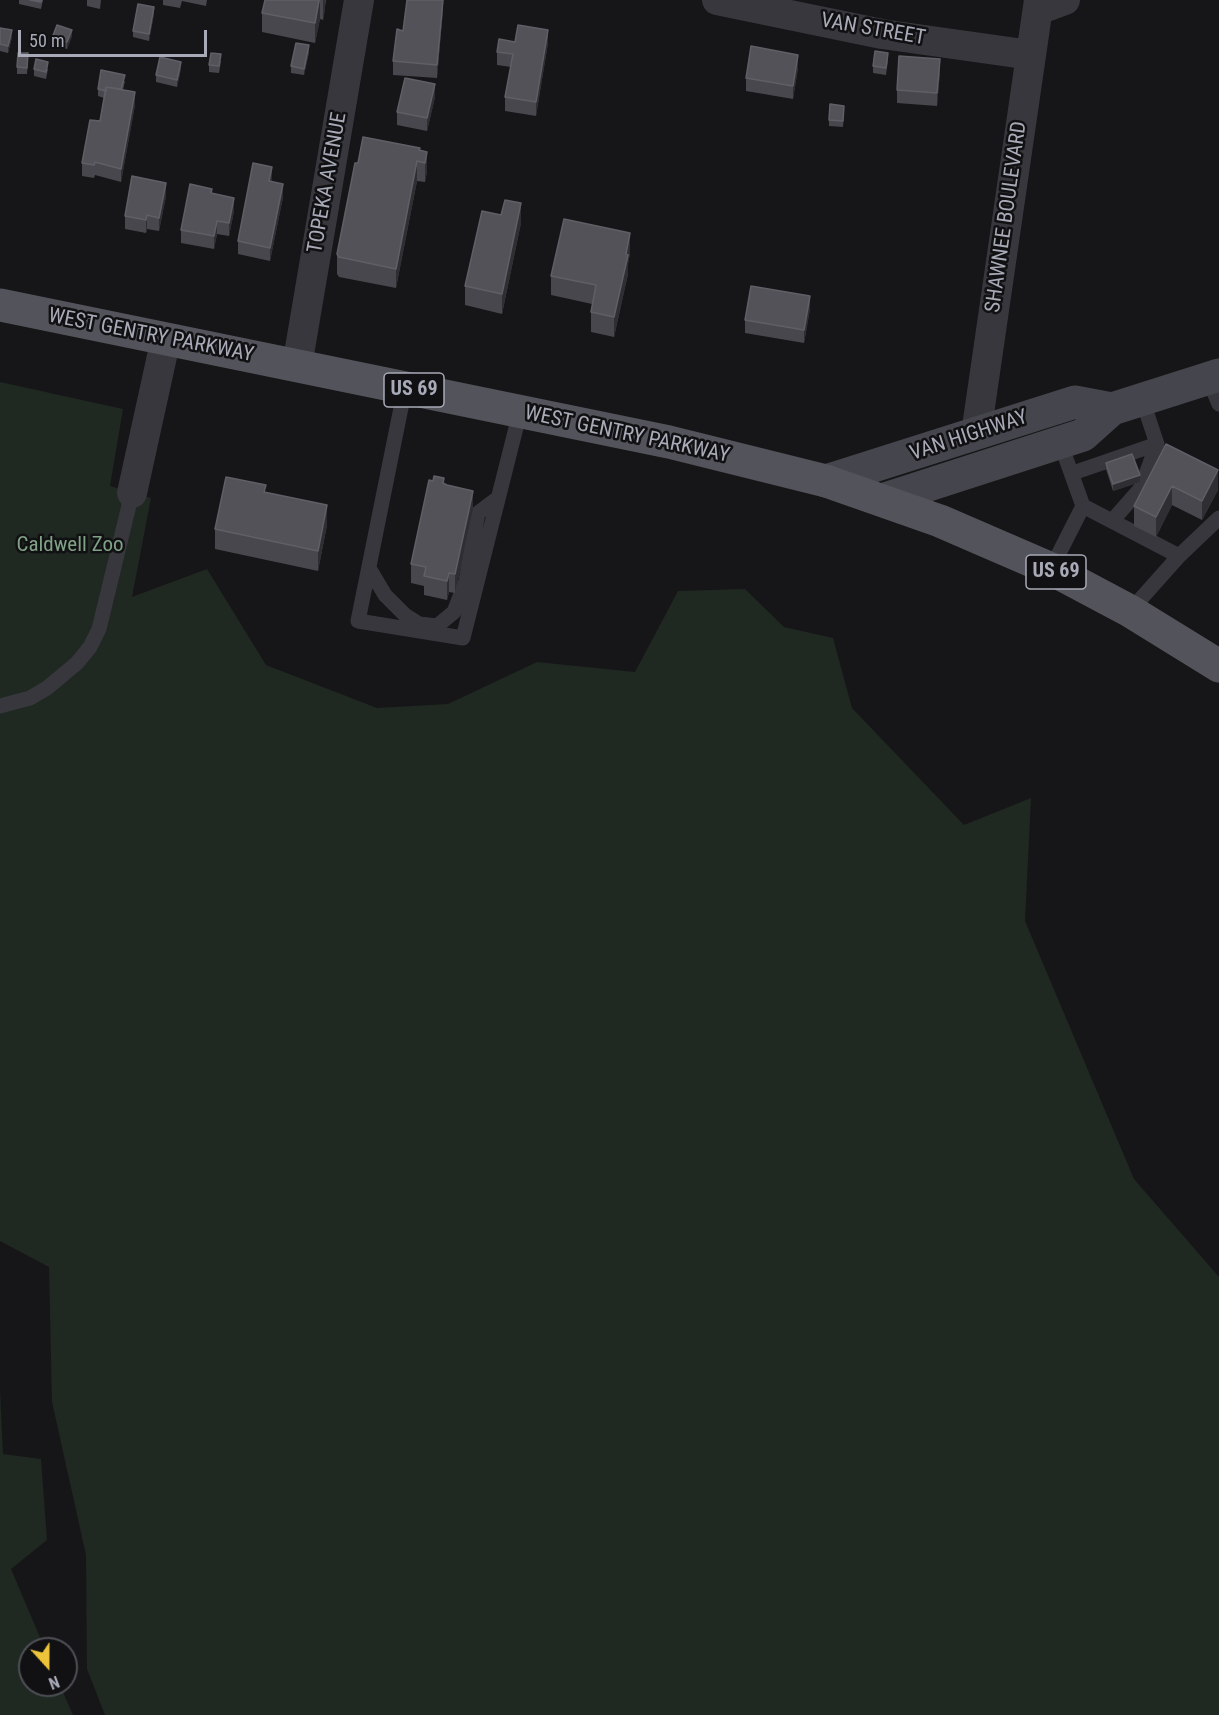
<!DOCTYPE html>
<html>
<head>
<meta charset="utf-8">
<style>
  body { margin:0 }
  #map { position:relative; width:1219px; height:1715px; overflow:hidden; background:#161618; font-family:"Roboto Condensed",sans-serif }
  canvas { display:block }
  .north { position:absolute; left:18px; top:1637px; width:60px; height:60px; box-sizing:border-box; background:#111113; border:2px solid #4d4f55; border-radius:50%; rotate:159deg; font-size:16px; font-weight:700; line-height:24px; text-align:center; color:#a8abb7 }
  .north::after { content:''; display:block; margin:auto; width:21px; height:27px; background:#edc439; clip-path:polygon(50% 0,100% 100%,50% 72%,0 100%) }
  .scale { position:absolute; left:18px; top:30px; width:189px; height:27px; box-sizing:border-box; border:3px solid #a8abb7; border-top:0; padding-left:8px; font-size:18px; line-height:21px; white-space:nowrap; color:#a8abb7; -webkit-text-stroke:4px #111113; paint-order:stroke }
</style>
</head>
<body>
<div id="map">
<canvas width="1219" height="1715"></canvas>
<div class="north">N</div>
<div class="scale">50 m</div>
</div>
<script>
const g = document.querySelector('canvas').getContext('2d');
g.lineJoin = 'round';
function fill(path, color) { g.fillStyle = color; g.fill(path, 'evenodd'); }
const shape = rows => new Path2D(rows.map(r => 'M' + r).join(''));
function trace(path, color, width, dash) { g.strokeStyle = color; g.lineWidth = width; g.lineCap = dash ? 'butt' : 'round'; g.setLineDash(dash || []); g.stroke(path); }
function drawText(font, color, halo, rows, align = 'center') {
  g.font = font + ' "Roboto Condensed",sans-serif'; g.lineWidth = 5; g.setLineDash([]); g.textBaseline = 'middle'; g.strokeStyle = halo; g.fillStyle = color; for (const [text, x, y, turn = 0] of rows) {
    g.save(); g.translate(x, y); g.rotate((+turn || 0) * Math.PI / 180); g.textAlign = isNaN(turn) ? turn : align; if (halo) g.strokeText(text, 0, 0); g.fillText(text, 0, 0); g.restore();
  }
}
fill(shape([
  [0,382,123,409,110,486,151,498,132,597,207,569,266,665,377,708,448,704,537,662,635,672,678,591,745,589,784,627,833,638,852,708,964,825,1031,798,1025,921,1134,1179,1219,1277,1219,1715,105,1715,87,1669,86,1555,52,1402,49,1267,0,1241],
  [0,1390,3,1454,41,1459,47,1540,11,1569,45,1649,30,1649,30,1685,60,1685,73,1715,0,1715]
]), '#202822');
trace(shape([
  [1208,378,1219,404],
  [405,388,358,621,463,638,520,412],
  [1073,473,1157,444],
  [1083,506,1179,556],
  [1112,521,1141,488,1157,444,1142,399],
  [369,568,385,595,405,615,419,624,437,626,454,612,466,581,478,513,498,498],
  [1051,569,1083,506,1060,442],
  [1130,611,1179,556,1219,518],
  [0,706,30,698,47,688,77,663,90,647,99,629,132,493]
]), '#37373d', 15);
trace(shape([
  [717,0,882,34,1031,55],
  [1038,10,1065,0],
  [297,366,359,0],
  [976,434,1039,0],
  [132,493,166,338]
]), '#37373d', 30);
trace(shape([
  [826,481,1075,402,1112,409],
  [882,500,1083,435,1112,409,1219,375]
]), '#45464d', 33);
trace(shape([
  [0,305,669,442,826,481,940,521,1051,569,1130,611,1219,666]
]), '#53545b', 33);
fill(shape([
  [19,0,43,0,41,9,19,4],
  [87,0,101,0,100,9,87,6],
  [163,0,207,0,206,6,182,1,180,8,163,5],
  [265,0,326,0,323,20,320,19,315,43,262,32,262,13],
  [443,10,437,78,393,75,393,61],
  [154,14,149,41,133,37,133,31],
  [0,28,12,37,8,53,0,51],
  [72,36,67,49,52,45,52,38],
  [515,42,548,43,536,116,505,111,505,97,511,67,497,65,497,52],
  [309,52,304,75,291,73,291,66],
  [28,60,27,74,17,74,17,67],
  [888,60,886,75,873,73,873,66],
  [221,61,219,73,209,72,209,65],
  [798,68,793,99,746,91,746,78],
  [34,69,48,69,46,79,34,76],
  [181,69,177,87,156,82,156,75],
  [940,72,937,106,897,103,897,90],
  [125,81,123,90,135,105,121,182,95,175,94,178,82,176,82,163,100,121,104,98,98,96,98,89],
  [435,97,427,131,397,125,397,112],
  [844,113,843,127,829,126,829,120],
  [420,150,427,152,427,171,425,182,417,181,396,288,339,277,337,274,337,254,358,163],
  [272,182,283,197,270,261,238,254,238,241],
  [212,193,234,211,229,236,217,234,214,249,181,243,181,230],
  [166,196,159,231,147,229,146,233,125,229,125,216],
  [521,223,502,314,465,305,465,286],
  [630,253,628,264,628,274,614,337,591,332,591,312,592,304,551,295,551,276],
  [810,309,804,343,745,333,745,320],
  [1166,444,1218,490,1202,520,1172,505,1156,537,1134,526,1134,506],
  [1106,463,1140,482,1113,491,1106,469],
  [444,484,473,510,455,593,449,592,447,600,424,595,424,586,411,583,411,564],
  [327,525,318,571,215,549,215,529]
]), '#47474d');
fill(shape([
  [320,0,320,19,315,43,315,23],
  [323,0,325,0,325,11,323,20],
  [443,0,443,10,437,78,437,65],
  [154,7,154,14,149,41,149,34],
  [12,30,12,37,8,53,8,46],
  [72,30,72,36,67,49,67,42],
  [548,30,548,43,536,116,536,102],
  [309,45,309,52,304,75,304,69],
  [798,55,798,68,793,99,793,86],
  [940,59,940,72,937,106,937,93],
  [181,62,181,69,177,87,177,80],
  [435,84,435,97,427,131,427,118],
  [135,92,135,105,121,182,121,169],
  [427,152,427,171,425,182,425,163],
  [417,161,417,181,396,288,396,269],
  [272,167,272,180,269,195,269,181],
  [166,183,166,196,159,231,159,218],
  [283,184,283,197,270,261,270,248],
  [234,198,234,211,229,236,229,223],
  [521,203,521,223,502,314,502,294],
  [147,215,147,229,146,233,146,220],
  [217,221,217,234,214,249,214,236],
  [630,233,630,253,628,264,628,274,614,337,614,317],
  [810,296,810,309,804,343,804,330],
  [1218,470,1218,490,1202,520,1202,501],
  [1140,475,1140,482,1113,491,1113,484],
  [1172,486,1172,505,1156,537,1156,517],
  [473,491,473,510,455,593,455,574],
  [327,505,327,525,318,571,318,551],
  [449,573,449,592,447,600,447,581]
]), '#2f2f33');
const building = shape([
  [30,0,42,0,41,2,30,0],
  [265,0,319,0,315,23,262,13,265,0],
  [407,0,443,0,437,65,393,61,397,29,403,31,407,0],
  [138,4,154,7,149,34,133,31,138,4],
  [57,25,72,30,67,42,52,38,57,25],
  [518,25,548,30,536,102,505,97,513,54,497,52,499,39,515,42,518,25],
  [0,28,12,30,8,46,0,44,0,28],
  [296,43,309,45,304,69,291,66,296,43],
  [751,46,798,55,793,86,746,78,751,46],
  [875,51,888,53,886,68,873,66,875,51],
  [18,53,28,53,27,68,17,67,18,53],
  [211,53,221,54,219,66,209,65,211,53],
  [899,56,940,59,937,93,897,90,899,56],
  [160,57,181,62,177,80,156,75,160,57],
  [36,59,48,62,46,72,34,69,36,59],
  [101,70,125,75,121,89,106,87,106,91,98,89,101,70],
  [405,78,435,84,427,118,397,112,405,78],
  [106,87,135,92,121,169,95,162,94,165,82,163,90,120,100,121,106,87],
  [830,104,844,106,843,121,829,120,830,104],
  [363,137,420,148,419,150,427,152,425,163,417,161,396,269,339,257,337,254,355,163,358,163,363,137],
  [253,163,272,167,269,181,283,184,270,248,238,241,253,163],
  [132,176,166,183,159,218,147,215,146,220,125,216,132,176],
  [190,184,212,189,211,193,234,198,229,223,217,221,214,236,181,230,190,184],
  [505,200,521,203,502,294,465,286,482,211,501,215,505,200],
  [564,219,630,233,626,254,628,255,614,317,591,312,596,285,551,276,564,219],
  [751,286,810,296,804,330,745,320,751,286],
  [1166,444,1218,470,1202,501,1172,486,1156,517,1134,506,1166,444],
  [1132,454,1140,475,1113,484,1106,463,1132,454],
  [434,476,444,478,443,483,447,485,473,491,455,574,449,573,447,581,424,576,426,567,411,564,429,480,433,481,434,476],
  [226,477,266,485,264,492,327,505,318,551,215,529,226,477]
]);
fill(building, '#525258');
trace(building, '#5f6067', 1.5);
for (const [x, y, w] of [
  [414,390,60],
  [1056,572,60]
]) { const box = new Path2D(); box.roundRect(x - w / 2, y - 17, w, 34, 4.5); g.fillStyle = '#111113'; g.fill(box); trace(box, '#a8abb7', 1.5); }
drawText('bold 20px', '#a8abb7', null, [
  ["US 69",414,390],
  ["US 69",1056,572]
]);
drawText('21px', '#a8abb7', '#111113', [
  ["VAN STREET",873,30,10],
  ["TOPEKA AVENUE",328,183,-80],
  ["SHAWNEE BOULEVARD",1007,217,-82],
  ["WEST GENTRY PARKWAY",151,336,11],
  ["WEST GENTRY PARKWAY",627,435,12],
  ["VAN HIGHWAY",969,436,-18]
]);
drawText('21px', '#80a286', '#111113', [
  ["Caldwell Zoo",70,546]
]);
</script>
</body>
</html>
